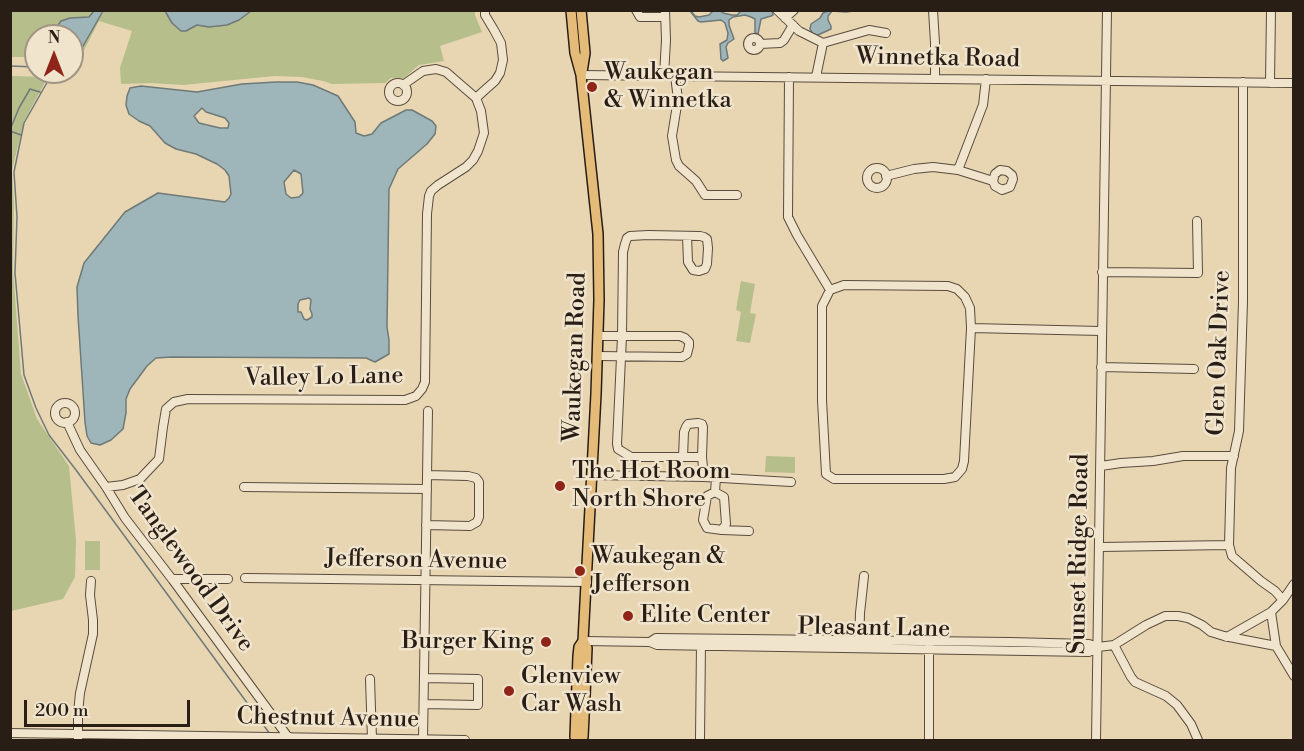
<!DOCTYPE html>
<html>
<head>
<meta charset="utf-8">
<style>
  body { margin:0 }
  #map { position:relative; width:1304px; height:751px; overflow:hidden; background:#e8d6b2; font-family:"Libre Bodoni",serif }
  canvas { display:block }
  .frame { position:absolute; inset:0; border:12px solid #291e16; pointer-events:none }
  .north { position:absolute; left:24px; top:24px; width:60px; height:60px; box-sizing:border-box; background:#f0e4cd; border:2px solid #a09584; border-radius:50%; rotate:0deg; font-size:16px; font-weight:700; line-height:24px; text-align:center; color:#291e16 }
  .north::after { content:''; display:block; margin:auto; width:21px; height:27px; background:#8f2418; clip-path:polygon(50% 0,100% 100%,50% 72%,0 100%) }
  .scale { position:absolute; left:24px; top:700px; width:166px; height:27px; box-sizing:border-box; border:3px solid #291e16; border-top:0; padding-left:8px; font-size:18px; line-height:21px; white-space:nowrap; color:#291e16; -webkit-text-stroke:4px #f0e4cd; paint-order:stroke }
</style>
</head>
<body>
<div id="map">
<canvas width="1304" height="751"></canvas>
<div class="frame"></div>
<div class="north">N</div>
<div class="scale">200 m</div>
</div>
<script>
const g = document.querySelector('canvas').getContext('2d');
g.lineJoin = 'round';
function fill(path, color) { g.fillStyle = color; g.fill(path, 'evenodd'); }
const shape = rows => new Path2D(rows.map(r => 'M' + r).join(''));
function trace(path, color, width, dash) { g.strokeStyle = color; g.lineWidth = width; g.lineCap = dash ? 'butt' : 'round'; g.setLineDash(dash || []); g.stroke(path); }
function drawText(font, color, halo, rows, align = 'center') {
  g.font = font + ' "Libre Bodoni",serif'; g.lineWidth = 5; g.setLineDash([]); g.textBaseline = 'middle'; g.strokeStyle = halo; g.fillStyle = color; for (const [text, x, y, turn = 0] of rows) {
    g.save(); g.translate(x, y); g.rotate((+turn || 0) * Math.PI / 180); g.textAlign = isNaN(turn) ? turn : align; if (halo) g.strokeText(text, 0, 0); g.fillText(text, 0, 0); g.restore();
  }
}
fill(shape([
  [475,10,475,15,482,32,440,46,444,61,419,65,404,78,391,78,385,83,332,84,323,81,302,77,275,76,183,85,151,83,121,84,120,68,132,31,99,21,80,58,72,58,72,36,36,36,36,57,11,57,11,11],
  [11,76,48,77,24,121,12,170,14,205,13,271,21,374,37,419,69,466,76,540,75,577,63,599,11,611],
  [741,281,755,284,750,313,756,314,750,343,736,341,741,312,736,310],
  [766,456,795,457,795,473,765,472],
  [85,541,100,541,100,570,85,570]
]), '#b6be8c');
const water = shape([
  [94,11,103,11,78,55,72,55,72,36,54,36,56,28,61,21,70,18,89,17,94,11],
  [165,11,251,11,239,20,227,25,209,27,197,25,186,31,181,31,172,23,165,11],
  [713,11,720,11,723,13,732,15,737,15,741,11,772,11,773,15,771,16,761,19,758,34,755,33,755,19,751,17,745,15,733,17,729,20,729,25,734,39,728,43,726,47,728,58,723,61,721,59,720,44,727,40,728,33,725,23,721,20,701,22,698,21,690,11,691,11,695,16,699,17,709,15,713,11],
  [828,11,853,11,846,12,832,11,828,16,828,20,831,26,831,29,818,35,813,34,810,29,811,24,820,18,823,13,828,11],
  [276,82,297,82,313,85,338,96,355,122,356,133,364,136,372,134,381,123,406,110,412,110,432,121,436,126,435,134,427,144,398,169,389,189,387,327,389,340,389,354,375,362,366,358,172,357,156,358,147,366,130,389,126,399,126,413,123,429,111,440,100,445,91,443,87,436,85,422,78,316,77,287,84,263,125,212,158,193,225,202,229,198,231,194,229,176,225,170,217,164,196,154,176,149,165,143,150,126,139,121,129,114,126,105,127,96,130,88,141,86,197,92,242,84,276,82],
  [202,108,206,112,225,118,229,123,228,128,220,128,199,123,194,116,202,108],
  [294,170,301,174,303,193,299,197,291,198,286,194,284,182,294,170],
  [309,298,311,300,310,309,312,314,312,317,307,320,304,319,301,312,298,312,298,304,300,300,309,298]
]);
fill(water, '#9eb6b9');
trace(water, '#6f7978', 1.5);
trace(shape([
  [10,66,36,67],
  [53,72,24,123,14,172,17,217,15,273,24,375,36,408,49,435,76,470,270,734],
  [10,130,19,108,30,89,40,92],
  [10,131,21,135]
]), '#6f7978', 1.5);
const minor = shape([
  [636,10,640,17,665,17],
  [777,10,799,31,823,43,869,30,886,33],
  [933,10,935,43,935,79],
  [785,18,794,10],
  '748 44a6 6 0 1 1 12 0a6 6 0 1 1-12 0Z',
  [760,44,780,43,784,40,793,25],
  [581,75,1294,83],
  [664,76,666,40,665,10],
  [675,76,678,99,672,136,676,160,679,166,696,181,705,195,737,195],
  [789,77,788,217,797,235,830,290],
  [816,77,823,43],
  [1243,82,1243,301,1239,431,1231,468,1229,545,1232,556,1261,581,1275,591,1283,600],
  [1270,83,1271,10],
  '389 92a9 9 0 1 1 18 0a9 9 0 1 1-18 0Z',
  [403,85,423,71,436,69,446,72,476,98,487,88,495,81,500,73,503,60,501,43,494,30,485,15,485,10],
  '867 178a10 10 0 1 1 20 0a10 10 0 1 1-20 0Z',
  [958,170,983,105,986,79],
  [886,176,914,169,933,167,958,170,993,181,995,186,1002,190,1010,187,1013,179,1012,175,1007,171,1000,170,995,174,993,181],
  [687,236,688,262,693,270,699,271,705,269,707,264,708,248,707,239,704,237,700,236,648,235,630,236,627,238,625,244,623,252,622,336,617,444,618,449,631,457,702,457,704,477],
  [1102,272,1198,273,1197,221],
  [844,285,948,286,957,289,965,297,970,308,971,328,964,461,962,469,955,477,944,479,834,479,826,474,822,400,822,306,830,290,844,285],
  [971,328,1101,331],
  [597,356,682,357,687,354,689,346,689,342,685,338,680,336,598,336],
  [1101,367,1194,369],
  '55 413a10 10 0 1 1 20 0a10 10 0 1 1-20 0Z',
  [67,422,80,450,106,487,125,518,172,579,288,737],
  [683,457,684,432,686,427,688,424,698,423,702,424,703,427,702,457],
  [1101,466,1121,463,1153,461,1183,456,1234,456],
  [592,475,704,477,791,482],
  [106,487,123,485,140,479,159,459,163,427,166,409,174,402,188,399,405,400,416,396,422,389,425,382,427,214,429,196,431,191,438,185,466,167,473,160,478,151,484,133,481,111,476,98],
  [244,487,427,489],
  [715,492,707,496,703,520,707,528,722,530,726,524,724,497,715,492,716,478],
  [426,525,470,526,477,522,479,517,479,482,476,478,468,476,427,475],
  [722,530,749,531],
  [1100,547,1229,545],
  [245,578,587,582],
  [172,579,228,579],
  [1271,612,1276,646],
  [1227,637,1271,612,1283,600,1294,584],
  [583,641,650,642,657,645,1089,652,1098,647,1114,645,1146,625,1165,616,1178,616,1188,618,1202,625,1211,632,1224,636,1276,646,1294,676],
  [650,642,656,638,1010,642,1089,644,1098,647],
  [1114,645,1131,677,1135,682,1166,696,1177,705,1191,724,1198,740],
  [859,646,860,613,864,576],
  [370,679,372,739],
  [424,704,478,705,478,679,424,678],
  [10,733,465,740],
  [78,740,78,713,80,693,93,634,93,620,90,595,91,581],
  [423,740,428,411],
  [700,740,701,643],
  [929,740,929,646],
  [1096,740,1107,10]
]);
const major = shape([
  [571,10,575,53,581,75,598,234,599,300,596,394,583,641,587,648,585,696,583,737,580,740],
  [581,10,585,53,582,72],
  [577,740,575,737,578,656,579,647,583,641]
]);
trace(minor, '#594c3d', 10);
trace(major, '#291e16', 12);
trace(minor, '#f0e4cd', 8);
trace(major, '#e4bb79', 9);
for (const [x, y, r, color] of [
  [592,87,6,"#8f2418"],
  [560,486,6,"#8f2418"],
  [580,571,6,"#8f2418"],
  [628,616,6,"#8f2418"],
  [546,642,6,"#8f2418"],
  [509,691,6,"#8f2418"]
]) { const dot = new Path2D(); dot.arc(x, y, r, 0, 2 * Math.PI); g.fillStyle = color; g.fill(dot); trace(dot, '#f0e4cd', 2); }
drawText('24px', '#291e16', '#f0e4cd', [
  ["Winnetka Road",938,59,1],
  ["Glen Oak Drive",1220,353,-88],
  ["Waukegan Road",576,357,-88],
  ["Valley Lo Lane",324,378,-1],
  ["Sunset Ridge Road",1080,554,-89],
  ["Jefferson Avenue",416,561,1],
  ["Tanglewood Drive",190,570,54],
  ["Pleasant Lane",874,629,1],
  ["Chestnut Avenue",328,719,1]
]);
drawText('24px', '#291e16', '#f0e4cd', [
  ["Waukegan",604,73],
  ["& Winnetka",604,101],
  ["The Hot Room",572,472],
  ["North Shore",572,500],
  ["Waukegan &",592,557],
  ["Jefferson",592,585],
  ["Elite Center",640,616],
  ["Burger King",534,642,"right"],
  ["Glenview",521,677],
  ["Car Wash",521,705]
], 'left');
</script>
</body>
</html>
